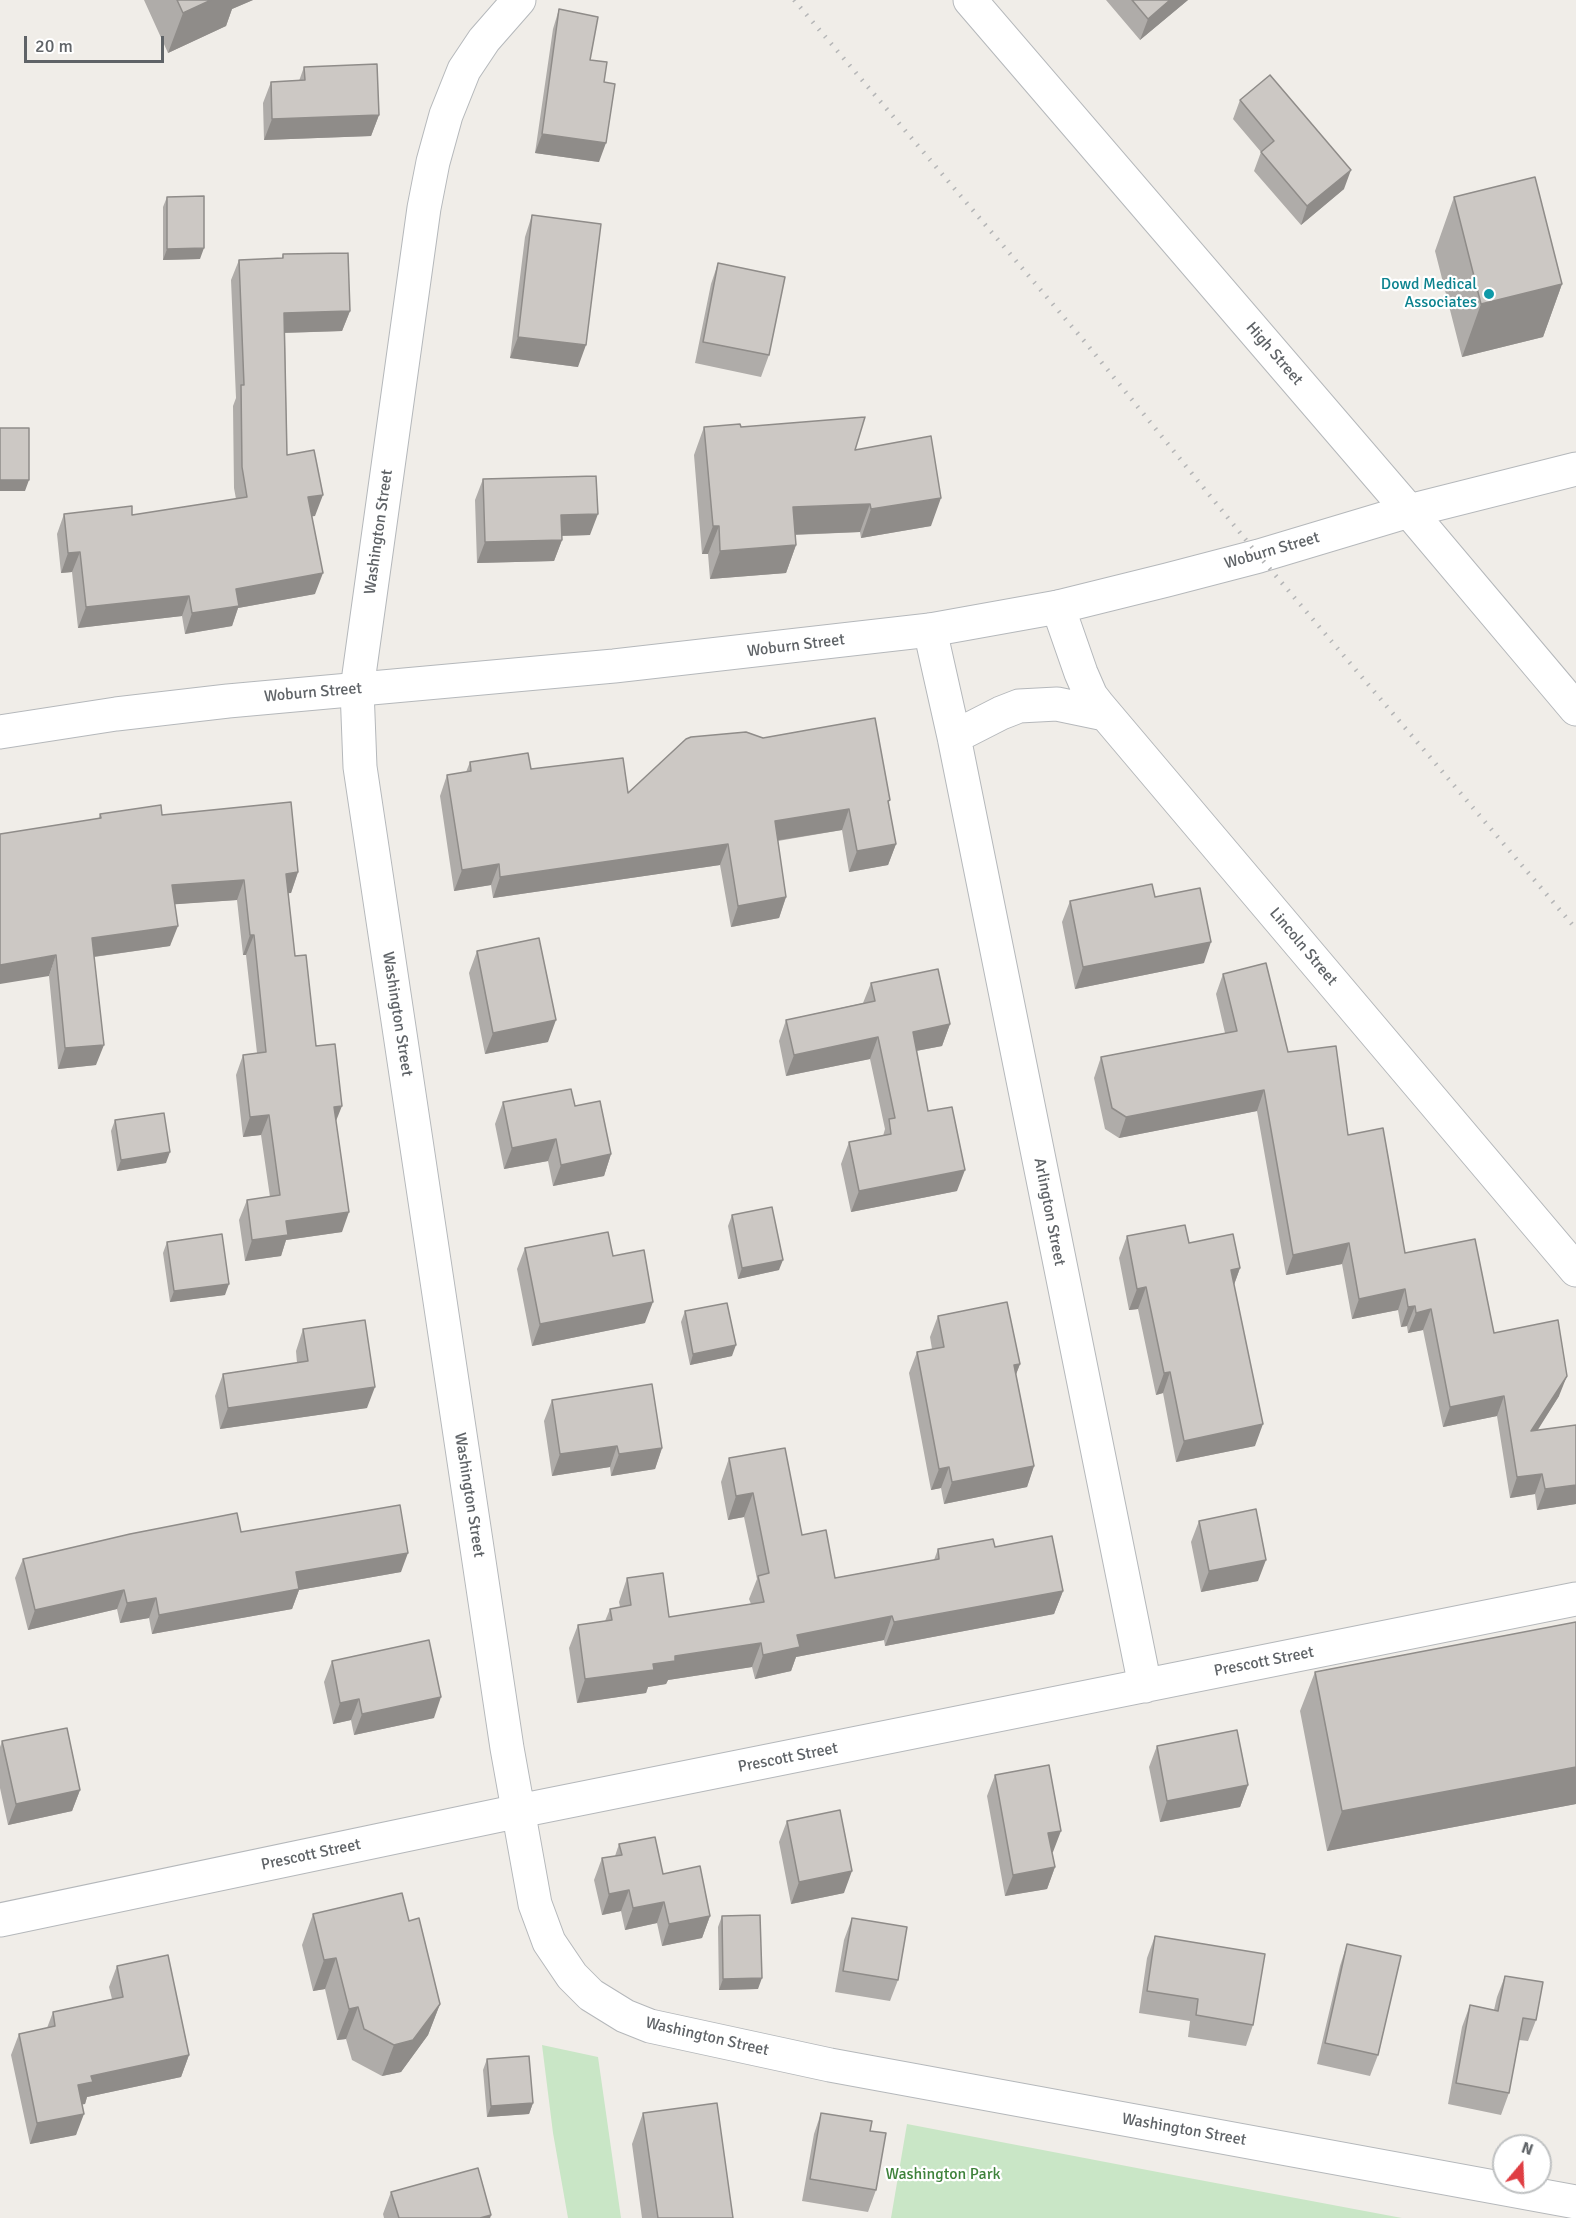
<!DOCTYPE html>
<html>
<head>
<meta charset="utf-8">
<style>
  body { margin:0 }
  #map { position:relative; width:1576px; height:2218px; overflow:hidden; background:#f0ede8; font-family:Signika,sans-serif }
  canvas { display:block }
  .north { position:absolute; left:1492px; top:2134px; width:60px; height:60px; box-sizing:border-box; background:#fff; border:2px solid #bfc1c2; border-radius:50%; rotate:19deg; font-size:16px; font-weight:700; line-height:24px; text-align:center; color:#5f6367 }
  .north::after { content:''; display:block; margin:auto; width:21px; height:27px; background:#df3e43; clip-path:polygon(50% 0,100% 100%,50% 72%,0 100%) }
  .scale { position:absolute; left:24px; top:36px; width:140px; height:27px; box-sizing:border-box; border:3px solid #5f6367; border-top:0; padding-left:8px; font-size:18px; line-height:21px; white-space:nowrap; color:#5f6367; -webkit-text-stroke:4px #fff; paint-order:stroke }
</style>
</head>
<body>
<div id="map">
<canvas width="1576" height="2218"></canvas>
<div class="north">N</div>
<div class="scale">20 m</div>
</div>
<script>
const g = document.querySelector('canvas').getContext('2d');
g.lineJoin = 'round';
function fill(path, color) { g.fillStyle = color; g.fill(path, 'evenodd'); }
const shape = rows => new Path2D(rows.map(r => 'M' + r).join(''));
function trace(path, color, width, dash) { g.strokeStyle = color; g.lineWidth = width; g.lineCap = dash ? 'butt' : 'round'; g.setLineDash(dash || []); g.stroke(path); }
function drawText(font, color, halo, rows, align = 'center') {
  g.font = font + ' Signika,sans-serif'; g.lineWidth = 4.5; g.setLineDash([]); g.textBaseline = 'middle'; g.strokeStyle = halo; g.fillStyle = color; for (const [text, x, y, turn = 0] of rows) {
    g.save(); g.translate(x, y); g.rotate((+turn || 0) * Math.PI / 180); g.textAlign = isNaN(turn) ? turn : align; if (halo) g.strokeText(text, 0, 0); g.fillText(text, 0, 0); g.restore();
  }
}
fill(shape([
  [542,2045,598,2057,621,2218,568,2218,553,2133],
  [907,2124,1189,2178,1402,2218,891,2218]
]), '#c9e6c6');
const minor = shape([
  [519,0,484,40,464,70,446,115,433,162,424,208,357,689,360,767,507,1748,535,1904,549,1942,572,1976,591,1995,625,2016,650,2026,830,2065,1576,2202],
  [1058,607,1081,673,1091,696,1098,705,1576,1270],
  [930,630,954,737,1145,1686],
  [954,737,1001,713,1019,706,1057,704,1105,714],
  [0,1920,519,1811,1576,1599]
]);
const tertiary = shape([
  [970,0,1409,511,1576,709],
  [0,732,116,714,228,701,614,666,930,630,1058,607,1167,580,1259,556,1409,511,1576,469]
]);
trace(minor, '#b5b8bb', 35);
trace(tertiary, '#b5b8bb', 35);
trace(minor, '#fff', 33);
trace(tertiary, '#fff', 33);
trace(shape([
  [794,0,1085,342,1259,556,1576,929]
]), '#b5b6b7', 4.5, [1.5, 8]);
fill(shape([
  [144,0,253,0,232,9,226,26,168,53],
  [1106,0,1188,0,1140,40],
  [559,9,604,82,599,162,535,153,553,29],
  [304,67,379,115,371,136,264,140,263,103,271,82,299,81],
  [1240,100,1344,189,1301,225,1254,171,1261,152,1233,119],
  [167,197,200,259,163,260,163,207],
  [1454,197,1562,284,1543,337,1462,357,1435,251],
  [532,215,578,367,510,358,525,237],
  [283,254,350,311,342,331,285,333,287,455,315,516,312,516,315,594,238,608,232,626,185,634,182,616,78,628,72,572,61,573,57,534,64,514,132,515,236,499,234,488,233,406,236,398,231,280,239,260,282,258],
  [718,263,769,355,761,377,695,363,711,284],
  [704,427,741,427,855,450,931,526,861,538,860,532,795,535,796,545,786,573,710,579,708,554,702,554,694,455],
  [483,479,590,535,562,536,562,540,554,561,477,563,475,500],
  [470,762,531,769,628,793,888,805,896,844,888,865,849,872,842,830,778,841,786,897,779,918,731,927,720,865,493,898,491,885,454,891,440,796,447,775,466,772],
  [100,814,162,815,298,872,291,893,288,893,295,956,316,1046,336,1122,342,1232,286,1240,281,1256,245,1261,239,1220,247,1200,270,1197,261,1135,243,1137,236,1075,243,1055,257,1053,246,955,243,955,237,900,175,904,170,946,94,957,96,1065,58,1069,49,976],
  [1070,901,1204,963,1075,989,1062,922],
  [477,951,548,1042,485,1054,469,973],
  [1223,974,1288,1052,1348,1135,1405,1253,1494,1333,1559,1396,1537,1430,1576,1425,1576,1504,1537,1510,1535,1494,1510,1498,1497,1416,1443,1427,1423,1330,1408,1333,1407,1326,1401,1327,1398,1310,1352,1319,1342,1264,1286,1275,1257,1111,1119,1138,1105,1129,1094,1078,1101,1057,1225,1033,1216,994],
  [871,983,950,1024,942,1046,916,1051,928,1111,957,1191,851,1212,841,1164,849,1142,883,1136,885,1129,870,1059,786,1076,779,1041,786,1020,863,1003],
  [503,1102,575,1106,611,1154,604,1176,553,1186,548,1161,504,1169,495,1124],
  [115,1120,166,1163,117,1171,111,1131],
  [732,1215,779,1270,738,1279,728,1226],
  [1127,1236,1189,1243,1240,1268,1234,1285,1255,1446,1176,1462,1163,1393,1156,1395,1138,1309,1129,1310,1119,1258],
  [167,1242,225,1295,170,1302,163,1253],
  [525,1248,613,1256,645,1323,532,1346,517,1269],
  [685,1311,732,1356,690,1365,681,1322],
  [938,1316,1020,1364,1016,1374,1034,1466,1027,1487,944,1504,941,1488,931,1490,909,1373,917,1352,932,1349,930,1337],
  [303,1329,367,1408,220,1429,215,1396,223,1374,297,1363,296,1351],
  [552,1400,662,1448,655,1469,611,1476,610,1467,552,1476,544,1421],
  [729,1458,802,1535,835,1578,934,1560,938,1549,995,1547,1063,1591,1054,1614,885,1646,884,1640,796,1657,791,1671,755,1679,752,1667,668,1680,666,1684,648,1687,646,1693,577,1703,569,1648,578,1625,605,1621,610,1609,620,1607,619,1602,627,1578,669,1617,751,1604,749,1599,757,1579,744,1517,728,1520,721,1482],
  [1199,1521,1258,1581,1201,1592,1191,1542],
  [241,1532,401,1572,299,1590,292,1609,152,1634,149,1618,120,1623,117,1609,28,1630,15,1578,23,1559],
  [1576,1622,1576,1804,1327,1851,1300,1711,1315,1672],
  [332,1661,434,1718,354,1735,351,1720,333,1724,324,1682],
  [2,1741,80,1790,72,1811,8,1825,0,1788,0,1747],
  [1157,1746,1248,1785,1240,1807,1160,1822,1149,1767],
  [995,1775,1053,1852,1052,1853,1055,1867,1047,1889,1005,1896,987,1796],
  [787,1821,844,1893,791,1904,779,1842],
  [619,1844,663,1874,710,1916,702,1938,662,1946,657,1923,625,1930,621,1911,602,1915,594,1880,602,1858,615,1856],
  [313,1914,409,1921,440,2004,428,2035,401,2072,382,2076,352,2060,346,2039,337,2040,325,1989,313,1991,302,1945],
  [722,1916,758,1989,719,1990,718,1927],
  [852,1918,898,1980,890,2001,835,1992,844,1940],
  [1155,1936,1253,2025,1246,2046,1188,2037,1190,2021,1139,2013,1147,1958],
  [1347,1944,1378,2055,1370,2076,1317,2064,1340,1966],
  [117,1966,189,2055,181,2077,87,2097,85,2104,82,2104,76,2135,30,2144,11,2055,19,2034,47,2028,53,2012,112,1999,109,1987],
  [1505,1976,1536,2020,1528,2041,1519,2040,1509,2093,1501,2115,1448,2104,1462,2027,1470,2005,1494,2010,1497,1997],
  [487,2059,533,2103,529,2114,487,2117,483,2070],
  [643,2113,733,2218,642,2218,632,2144],
  [821,2113,870,2131,876,2190,868,2212,802,2201,814,2134],
  [391,2192,491,2215,490,2218,384,2218,383,2214]
]), '#afaca9');
fill(shape([
  [211,0,253,0,232,9,226,26,168,53,183,13],
  [1170,0,1188,0,1140,40,1148,19],
  [379,115,371,136,264,140,272,119],
  [542,134,606,143,599,162,535,153],
  [1351,170,1344,189,1301,225,1307,206],
  [204,248,200,259,163,260,167,249],
  [1562,284,1543,337,1462,357,1481,304],
  [350,311,342,331,277,333,284,313],
  [518,337,586,345,578,367,510,358],
  [0,480,29,480,25,491,0,491],
  [323,495,315,516,301,518,308,497],
  [941,498,931,526,861,538,871,509],
  [870,504,860,532,783,535,793,507],
  [598,514,590,535,554,536,561,515],
  [713,526,719,526,708,554,702,554],
  [562,540,554,561,477,563,485,542],
  [796,545,786,573,710,579,720,551],
  [80,552,72,572,61,573,68,553],
  [323,573,315,594,238,608,232,626,185,634,192,613,236,589],
  [189,596,182,616,78,628,86,607],
  [849,809,842,830,767,842,775,821],
  [728,844,720,865,493,898,500,877],
  [896,844,888,865,849,872,857,851],
  [499,864,491,885,454,891,462,870],
  [298,872,291,893,278,894,286,874],
  [244,880,237,900,165,905,172,885],
  [786,897,779,918,731,927,738,906],
  [178,926,170,946,85,958,92,938],
  [250,935,254,935,246,955,243,955],
  [1211,942,1204,963,1075,989,1083,967],
  [56,955,49,976,0,984,0,965],
  [556,1020,548,1042,485,1054,493,1033],
  [950,1024,942,1046,905,1053,913,1032],
  [878,1037,870,1059,786,1076,794,1055],
  [104,1045,96,1065,58,1069,65,1048],
  [1264,1090,1257,1111,1119,1138,1126,1117],
  [342,1106,334,1126,334,1107],
  [269,1115,261,1135,243,1137,250,1117],
  [556,1139,548,1161,504,1169,512,1148],
  [170,1152,166,1163,117,1171,121,1160],
  [611,1154,604,1176,553,1186,561,1165],
  [965,1170,957,1191,851,1212,859,1191],
  [349,1212,342,1232,286,1240,281,1256,245,1261,252,1240,286,1221],
  [1349,1243,1342,1264,1286,1275,1293,1255],
  [783,1260,779,1270,738,1279,742,1268],
  [1240,1268,1232,1290,1231,1270],
  [229,1284,225,1295,170,1302,174,1291],
  [1146,1287,1138,1309,1129,1310,1137,1289],
  [1405,1289,1398,1310,1352,1319,1359,1299],
  [653,1302,645,1323,532,1346,540,1324],
  [1415,1306,1407,1326,1401,1327,1408,1307],
  [1431,1309,1423,1330,1408,1333,1416,1313],
  [736,1345,732,1356,690,1365,693,1354],
  [1020,1364,1012,1385,1014,1365],
  [1170,1372,1163,1393,1156,1395,1164,1373],
  [1567,1376,1559,1396,1524,1452,1531,1431],
  [375,1387,367,1408,220,1429,228,1408],
  [1504,1396,1497,1416,1443,1427,1450,1407],
  [1263,1424,1255,1446,1176,1462,1184,1441],
  [617,1446,610,1467,552,1476,560,1454],
  [662,1448,655,1469,611,1476,619,1454],
  [1034,1466,1027,1487,944,1504,952,1482],
  [949,1467,941,1488,931,1490,939,1469],
  [1542,1474,1535,1494,1510,1498,1517,1477],
  [1576,1485,1576,1504,1537,1510,1545,1489],
  [753,1493,744,1517,728,1520,736,1496],
  [408,1553,401,1572,299,1590,292,1609,152,1634,159,1615,296,1572],
  [1266,1560,1258,1581,1201,1592,1209,1571],
  [124,1590,117,1609,28,1630,35,1610],
  [1063,1591,1054,1614,885,1646,894,1622],
  [156,1598,149,1618,120,1623,127,1603],
  [892,1616,884,1640,796,1657,791,1671,755,1679,763,1655,797,1635],
  [761,1643,752,1667,668,1680,666,1684,648,1687,646,1693,577,1703,585,1679,675,1656],
  [441,1697,434,1718,354,1735,362,1714],
  [359,1699,351,1720,333,1724,340,1703],
  [1576,1767,1576,1804,1327,1851,1342,1811],
  [1248,1785,1240,1807,1160,1822,1167,1801],
  [80,1790,72,1811,8,1825,16,1804],
  [1061,1831,1053,1852,1040,1855,1048,1833],
  [1055,1867,1047,1889,1005,1896,1013,1875],
  [852,1871,844,1893,791,1904,799,1882],
  [629,1890,621,1911,602,1915,609,1894],
  [664,1902,657,1923,625,1930,633,1908],
  [710,1916,702,1938,662,1946,669,1924],
  [336,1958,325,1989,313,1991,324,1960],
  [762,1978,758,1989,719,1990,723,1979],
  [440,2004,428,2035,401,2072,382,2076,394,2045],
  [358,2007,346,2039,337,2040,349,2009],
  [189,2055,181,2077,87,2097,85,2104,70,2107,78,2085,91,2076],
  [533,2103,529,2114,487,2117,491,2106],
  [84,2114,76,2135,30,2144,37,2123],
  [491,2215,490,2218,480,2218]
]), '#8f8c89');
const building = shape([
  [177,0,211,0,183,13,177,0],
  [1132,0,1170,0,1148,19,1132,0],
  [559,9,598,17,590,60,607,62,604,82,615,84,606,143,542,134,559,9],
  [377,64,379,115,272,119,271,82,305,80,304,67,377,64],
  [1270,75,1351,170,1307,206,1261,152,1274,141,1240,100,1270,75],
  [1535,177,1562,284,1481,304,1454,197,1535,177],
  [204,196,204,248,167,249,167,197,204,196],
  [532,215,601,224,586,345,518,337,532,215],
  [348,253,350,311,284,313,287,455,314,450,323,495,308,497,323,573,236,589,239,606,192,613,189,596,86,607,80,552,68,553,64,514,132,506,132,515,247,497,242,467,241,385,244,385,239,260,283,258,283,254,348,253],
  [718,263,785,277,769,355,703,342,718,263],
  [865,417,855,450,931,436,941,498,871,509,870,504,793,507,796,545,720,551,719,526,713,526,704,427,740,424,741,427,865,417],
  [0,428,29,428,29,480,0,480,0,428],
  [596,476,598,514,561,515,562,540,485,542,483,479,596,476],
  [875,718,890,800,888,801,896,844,857,851,849,809,775,821,786,897,738,906,728,844,500,877,499,864,462,870,447,775,471,771,470,762,528,753,531,769,623,758,628,793,686,739,691,737,746,732,763,738,875,718],
  [291,802,298,872,286,874,295,956,306,955,316,1046,335,1044,342,1106,334,1107,349,1212,286,1221,288,1235,252,1240,247,1200,280,1195,269,1115,250,1117,243,1055,266,1052,254,935,250,935,244,880,172,885,178,926,92,938,104,1045,65,1048,56,955,0,965,0,834,101,818,100,814,161,805,162,815,291,802],
  [1152,884,1155,897,1200,888,1211,942,1083,967,1070,901,1152,884],
  [539,938,556,1020,493,1033,477,951,539,938],
  [1266,963,1288,1052,1336,1046,1348,1135,1383,1128,1405,1253,1475,1239,1494,1333,1558,1320,1567,1376,1531,1431,1576,1425,1576,1485,1545,1489,1542,1474,1517,1477,1504,1396,1450,1407,1431,1309,1416,1313,1415,1306,1408,1307,1405,1289,1359,1299,1349,1243,1293,1255,1264,1090,1126,1117,1112,1108,1101,1057,1237,1031,1223,974,1266,963],
  [938,969,950,1024,913,1032,928,1111,952,1107,965,1170,859,1191,849,1142,891,1134,889,1119,895,1118,878,1037,794,1055,786,1020,875,1001,871,983,938,969],
  [571,1089,575,1106,600,1101,611,1154,561,1165,556,1139,512,1148,503,1102,571,1089],
  [164,1113,170,1152,121,1160,115,1120,164,1113],
  [772,1207,783,1260,742,1268,732,1215,772,1207],
  [1185,1225,1189,1243,1233,1234,1240,1268,1231,1270,1263,1424,1184,1441,1170,1372,1164,1373,1146,1287,1137,1289,1127,1236,1185,1225],
  [608,1232,613,1256,644,1250,653,1302,540,1324,525,1248,608,1232],
  [222,1234,229,1284,174,1291,167,1242,222,1234],
  [1007,1302,1020,1364,1014,1365,1034,1466,952,1482,949,1467,939,1469,917,1352,944,1347,938,1316,1007,1302],
  [727,1303,736,1345,693,1354,685,1311,727,1303],
  [365,1320,375,1387,228,1408,223,1374,308,1361,303,1329,365,1320],
  [652,1384,662,1448,619,1454,617,1446,560,1454,552,1400,652,1384],
  [785,1448,802,1535,826,1530,835,1578,939,1559,938,1549,993,1539,995,1547,1052,1536,1063,1591,894,1622,892,1616,797,1635,800,1647,763,1655,761,1643,675,1656,675,1661,653,1664,654,1670,585,1679,578,1625,612,1620,610,1609,631,1605,627,1578,663,1573,669,1617,764,1602,758,1576,769,1573,753,1493,736,1496,729,1458,785,1448],
  [400,1505,408,1553,296,1572,299,1589,159,1615,156,1598,127,1603,124,1590,35,1610,23,1559,130,1534,237,1513,241,1532,400,1505],
  [1256,1509,1266,1560,1209,1571,1199,1521,1256,1509],
  [1576,1622,1576,1767,1342,1811,1315,1672,1576,1622],
  [429,1640,441,1697,362,1714,359,1699,340,1703,332,1661,429,1640],
  [67,1728,80,1790,16,1804,2,1741,67,1728],
  [1237,1730,1248,1785,1167,1801,1157,1746,1237,1730],
  [1049,1765,1061,1831,1048,1833,1055,1867,1013,1875,995,1775,1049,1765],
  [840,1810,852,1871,799,1882,787,1821,840,1810],
  [655,1837,663,1874,700,1866,710,1916,669,1924,664,1902,633,1908,629,1890,609,1894,602,1858,622,1855,619,1844,655,1837],
  [402,1893,409,1921,419,1918,440,2004,413,2040,394,2045,364,2029,358,2007,349,2009,336,1958,324,1960,313,1914,402,1893],
  [760,1915,762,1978,723,1979,722,1916,760,1915],
  [852,1918,907,1927,898,1980,843,1971,852,1918],
  [1155,1936,1265,1954,1253,2025,1196,2015,1198,1999,1147,1991,1155,1936],
  [1347,1944,1401,1956,1378,2055,1325,2043,1347,1944],
  [168,1955,189,2055,91,2076,93,2082,78,2085,84,2114,37,2123,19,2034,55,2026,53,2012,123,1997,117,1966,168,1955],
  [1505,1976,1543,1982,1536,2020,1523,2018,1509,2093,1456,2083,1470,2005,1498,2011,1505,1976],
  [529,2056,533,2103,491,2106,487,2059,529,2056],
  [717,2103,733,2218,658,2218,643,2113,717,2103],
  [821,2113,872,2121,870,2131,886,2133,876,2190,810,2179,821,2113],
  [478,2168,491,2215,480,2218,399,2218,391,2192,478,2168]
]);
fill(building, '#ccc8c4');
trace(building, '#8f8c89', 1.5);
for (const [x, y, r, color] of [
  [1489,294,6,"#0f9aa8"]
]) { const dot = new Path2D(); dot.arc(x, y, r, 0, 2 * Math.PI); g.fillStyle = color; g.fill(dot); trace(dot, '#fff', 2); }
drawText('16px', '#0d838f', '#fff', [
  ["Dowd Medical",1477,285],
  ["Associates",1477,303]
], 'right');
drawText('16px', '#5f6367', '#fff', [
  ["High Street",1274,354,49],
  ["Washington Street",379,532,-82],
  ["Woburn Street",1272,551,-16],
  ["Woburn Street",796,646,-7],
  ["Woburn Street",313,693,-5],
  ["Lincoln Street",1303,947,50],
  ["Washington Street",397,1014,81],
  ["Arlington Street",1049,1212,79],
  ["Washington Street",469,1495,81],
  ["Prescott Street",1264,1662,-11],
  ["Prescott Street",788,1758,-11],
  ["Prescott Street",311,1855,-12],
  ["Washington Street",707,2037,13],
  ["Washington Street",1184,2130,10]
]);
drawText('16px', '#3f823b', '#fff', [
  ["Washington Park",943,2175]
]);
</script>
</body>
</html>
